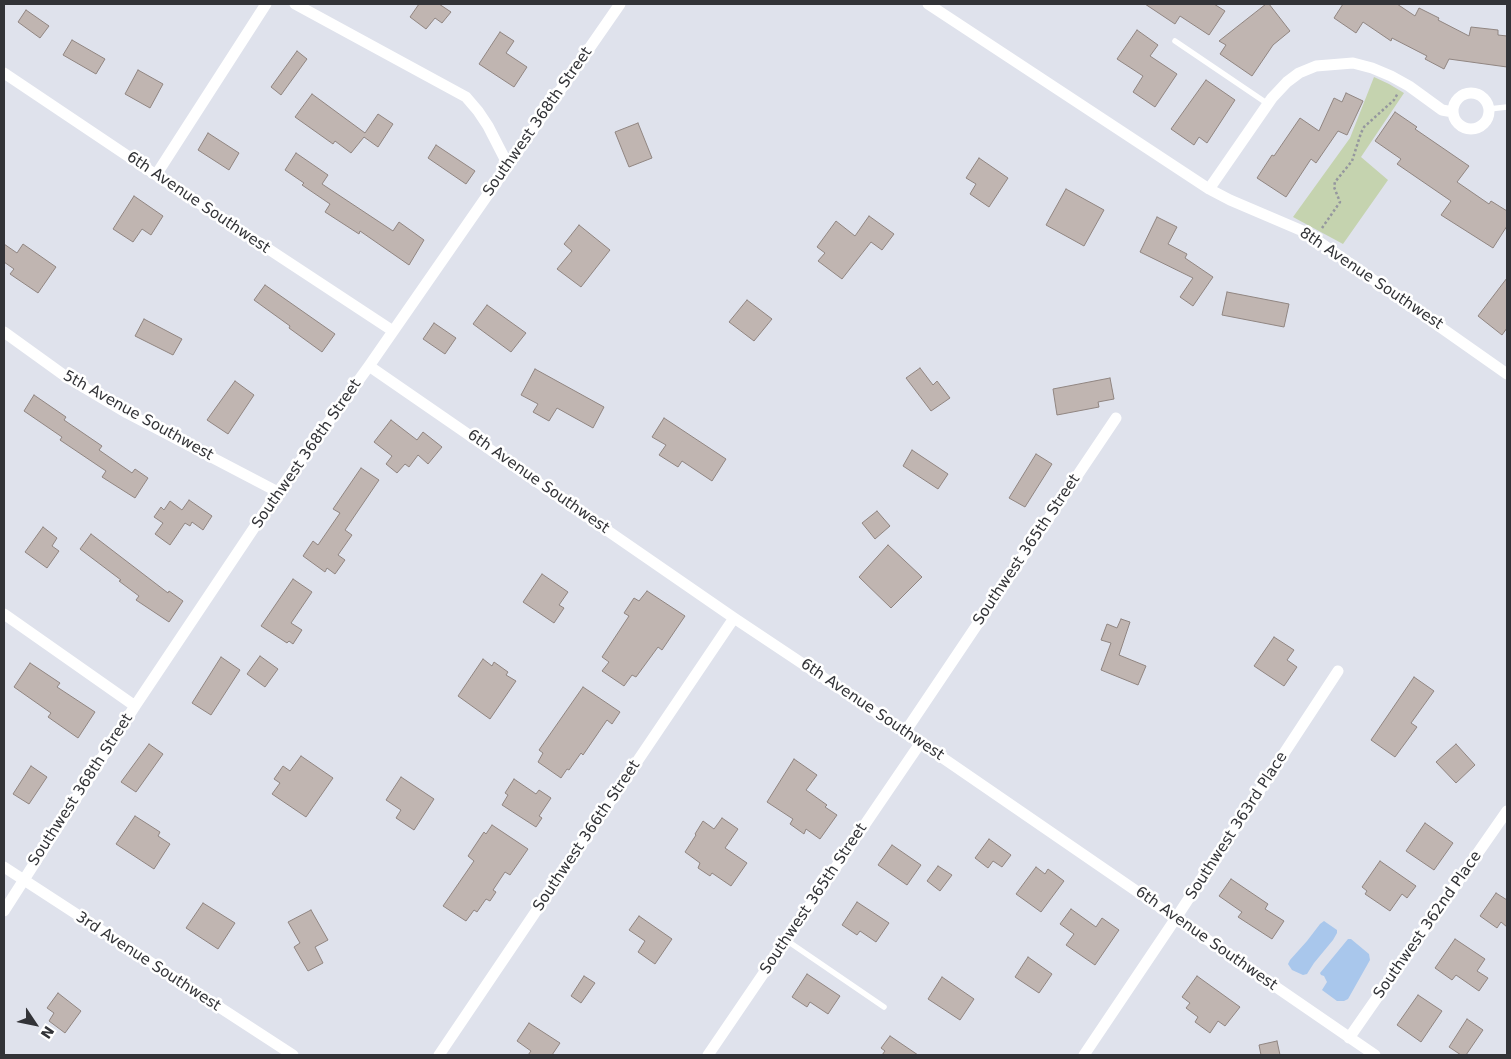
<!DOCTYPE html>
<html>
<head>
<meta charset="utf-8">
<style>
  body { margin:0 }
  #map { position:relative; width:1511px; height:1059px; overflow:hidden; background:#dfe2ec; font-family:"DejaVu Sans",sans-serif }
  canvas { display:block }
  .frame { position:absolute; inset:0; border:5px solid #323337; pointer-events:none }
  .north { position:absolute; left:10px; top:999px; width:50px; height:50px; -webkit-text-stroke:4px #fff; paint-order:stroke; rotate:124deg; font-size:14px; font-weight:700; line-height:20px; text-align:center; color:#323337 }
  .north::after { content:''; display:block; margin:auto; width:18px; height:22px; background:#323337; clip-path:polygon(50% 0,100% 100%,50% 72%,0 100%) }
</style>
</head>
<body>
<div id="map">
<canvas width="1511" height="1059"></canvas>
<div class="frame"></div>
<div class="north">N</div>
</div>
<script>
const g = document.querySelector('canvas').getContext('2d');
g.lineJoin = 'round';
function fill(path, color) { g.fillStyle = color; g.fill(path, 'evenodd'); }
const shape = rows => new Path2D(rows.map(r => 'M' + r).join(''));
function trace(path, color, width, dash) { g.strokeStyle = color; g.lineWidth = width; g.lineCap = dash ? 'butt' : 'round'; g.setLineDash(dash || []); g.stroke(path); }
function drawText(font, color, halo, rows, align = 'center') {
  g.font = font + ' "DejaVu Sans",sans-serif'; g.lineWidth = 5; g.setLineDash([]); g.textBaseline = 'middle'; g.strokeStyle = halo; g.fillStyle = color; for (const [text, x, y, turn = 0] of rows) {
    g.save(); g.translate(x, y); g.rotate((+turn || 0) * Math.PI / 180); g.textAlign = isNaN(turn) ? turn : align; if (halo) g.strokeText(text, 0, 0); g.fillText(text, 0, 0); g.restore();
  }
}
fill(shape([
  [1374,77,1389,84,1404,93,1361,157,1388,180,1343,244,1293,217,1350,138]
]), '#c5d3af');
fill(shape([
  [1324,921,1337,930,1337,933,1333,940,1314,963,1307,974,1303,975,1292,970,1288,964,1290,960,1307,941,1320,924],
  [1348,939,1351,939,1369,954,1370,960,1348,999,1344,1001,1337,1001,1322,990,1327,982,1324,976,1321,975,1320,973]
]), '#a9c7ec');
const building = shape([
  [419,4,439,4,451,12,442,23,435,18,426,29,410,17,419,4],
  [1145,4,1214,4,1225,11,1209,35,1180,16,1175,24,1145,4],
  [1266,4,1269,4,1290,31,1273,45,1252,76,1220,54,1226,45,1219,41,1266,4],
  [1343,4,1397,4,1415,16,1419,8,1439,18,1438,20,1469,36,1471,27,1498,30,1498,35,1507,36,1507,67,1449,59,1444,69,1425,59,1427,56,1392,38,1391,41,1363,22,1356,33,1334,18,1343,4],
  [26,10,49,26,40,38,18,22,26,10],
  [1137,30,1158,45,1150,56,1177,74,1155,107,1133,92,1143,76,1117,59,1137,30],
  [500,32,514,41,506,53,527,67,514,87,479,64,500,32],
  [72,40,105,59,96,74,63,55,72,40],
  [297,51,307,59,281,95,271,87,297,51],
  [138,70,163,84,150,108,125,94,138,70],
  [1206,80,1235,100,1207,143,1199,137,1194,145,1171,129,1206,80],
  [1346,93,1363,101,1347,135,1338,131,1316,163,1311,159,1286,197,1257,178,1272,155,1274,156,1300,118,1319,131,1334,98,1342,102,1346,93],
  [312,94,365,133,378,114,393,124,378,147,364,137,351,153,335,141,333,144,295,117,312,94],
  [1395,112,1417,127,1415,129,1469,166,1457,182,1489,204,1491,201,1507,211,1507,226,1493,248,1441,215,1451,201,1397,164,1401,159,1375,141,1395,112],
  [638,123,652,158,629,167,615,132,638,123],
  [208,133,239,153,229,170,198,150,208,133],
  [436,145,475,171,466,184,428,158,436,145],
  [296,153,328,175,322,184,393,231,399,222,424,240,409,265,360,231,359,234,325,212,330,204,302,185,304,183,285,170,296,153],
  [979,158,1008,178,989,207,970,194,976,184,966,178,979,158],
  [1066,189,1104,210,1084,246,1046,225,1066,189],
  [134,196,163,216,151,235,142,229,133,242,113,229,134,196],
  [869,216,894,234,882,250,871,242,842,279,818,261,825,253,817,247,836,221,855,236,869,216],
  [1157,217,1177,227,1168,244,1187,254,1185,258,1213,277,1193,306,1180,297,1193,278,1140,252,1157,217],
  [579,225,610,250,581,287,557,269,572,251,564,244,579,225],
  [4,244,17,253,23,244,56,267,38,293,10,274,14,269,4,262,4,244],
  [1507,278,1507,328,1502,335,1478,316,1507,278],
  [265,285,335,334,322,352,289,328,290,326,254,300,265,285],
  [1227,292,1289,304,1284,327,1222,315,1227,292],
  [747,300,772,319,754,341,729,322,747,300],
  [487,305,526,333,511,352,473,324,487,305],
  [144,319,182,339,173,355,135,336,144,319],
  [434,323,456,338,445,354,423,339,434,323],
  [920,368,933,385,937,381,950,398,931,411,906,378,920,368],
  [535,369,604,407,593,428,557,408,549,421,533,412,538,404,521,395,535,369],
  [1110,378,1114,399,1098,402,1099,407,1057,415,1053,389,1110,378],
  [235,381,254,395,228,434,207,420,235,381],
  [34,395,66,417,64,420,102,446,99,450,132,473,135,469,148,478,135,498,102,477,106,471,60,440,62,437,24,411,34,395],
  [664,418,726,459,712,481,682,461,678,467,659,455,666,445,652,437,664,418],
  [391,420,417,440,423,432,442,447,428,464,418,455,409,467,405,464,397,473,386,464,392,456,374,442,391,420],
  [912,450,948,474,938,489,903,466,912,450],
  [1036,454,1052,464,1025,507,1009,498,1036,454],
  [361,468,379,480,345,530,352,535,338,555,345,560,335,574,327,568,325,572,303,556,313,541,318,545,340,513,333,509,361,468],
  [189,500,212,516,203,530,192,522,190,526,185,523,170,545,155,534,163,523,154,517,161,507,164,510,170,501,182,510,189,500],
  [877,511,890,526,875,539,862,523,877,511],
  [43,527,57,538,52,546,59,551,47,568,25,552,43,527],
  [91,534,168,593,169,591,183,601,169,622,136,600,139,596,119,581,121,580,80,549,91,534],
  [888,545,922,577,891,608,859,577,888,545],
  [542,574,568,592,559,605,564,608,554,623,523,602,542,574],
  [293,579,312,592,291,623,302,630,293,644,289,641,287,643,261,626,293,579],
  [647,591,685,616,662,650,658,647,636,677,632,675,624,686,602,671,609,662,602,657,629,616,624,613,634,598,639,601,647,591],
  [1121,619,1130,622,1119,655,1146,666,1138,685,1101,670,1111,643,1101,640,1107,624,1117,628,1121,619],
  [1274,637,1294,650,1287,660,1297,667,1284,686,1254,666,1274,637],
  [260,656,278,669,265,687,247,674,260,656],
  [221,657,240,670,211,715,192,703,221,657],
  [483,659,492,666,494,662,508,672,506,675,516,681,490,719,458,696,483,659],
  [30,663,60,683,57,687,95,712,78,738,48,717,51,713,14,687,30,663],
  [1414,677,1434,691,1411,723,1417,727,1395,757,1371,740,1414,677],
  [583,687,620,712,612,724,607,720,583,755,581,753,569,770,567,769,561,778,538,762,543,753,539,750,583,687],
  [149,744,163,754,136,792,121,782,149,744],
  [1456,744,1475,765,1456,783,1436,762,1456,744],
  [301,756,333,778,306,817,272,794,280,783,274,779,283,766,290,771,301,756],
  [794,759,817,775,806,790,827,805,825,807,837,815,820,839,806,829,804,834,790,824,793,819,767,802,794,759],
  [31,766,47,777,29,804,13,794,31,766],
  [401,777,434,799,414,830,396,818,401,810,386,800,401,777],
  [514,779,536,794,539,790,551,798,539,816,542,818,536,827,502,805,508,795,505,793,514,779],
  [135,816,160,832,158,836,170,844,154,869,116,844,135,816],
  [722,818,738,829,725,848,747,863,731,886,712,873,710,876,698,868,700,863,685,852,696,835,695,834,703,821,714,829,722,818],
  [1425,823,1453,843,1434,870,1406,851,1425,823],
  [492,825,528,849,510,875,505,872,493,890,496,892,490,901,486,899,477,912,474,910,466,921,443,906,474,861,468,856,484,832,486,834,492,825],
  [989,839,1011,855,1002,867,993,861,988,868,975,858,989,839],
  [892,845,921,865,907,885,878,865,892,845],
  [1380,861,1416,886,1407,898,1402,894,1390,911,1365,894,1367,891,1362,887,1380,861],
  [938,866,952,875,940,891,927,881,938,866],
  [1036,867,1045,874,1048,869,1064,881,1041,912,1016,894,1036,867],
  [1231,879,1268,904,1265,909,1284,921,1272,939,1238,917,1242,912,1219,896,1231,879],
  [1496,893,1507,900,1507,927,1501,922,1497,928,1480,916,1496,893],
  [857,902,889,923,876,942,860,931,857,935,842,925,857,902],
  [203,903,235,923,218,949,186,928,203,903],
  [1071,909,1096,927,1102,918,1119,930,1095,965,1066,945,1074,934,1060,924,1071,909],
  [311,910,328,940,315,947,323,963,308,971,294,947,300,943,288,922,311,910],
  [639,916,672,939,655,964,638,952,645,941,629,930,639,916],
  [1455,939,1485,959,1477,971,1488,978,1479,991,1456,975,1452,980,1435,968,1455,939],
  [1028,957,1052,974,1039,993,1015,977,1028,957],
  [807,974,840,996,828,1014,810,1002,807,1007,792,997,807,974],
  [584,976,595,983,581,1003,571,996,584,976],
  [1197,976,1240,1007,1225,1026,1218,1021,1210,1033,1195,1022,1198,1017,1186,1008,1190,1003,1182,997,1197,976],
  [942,977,974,999,960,1020,928,999,942,977],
  [58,993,81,1011,65,1033,49,1021,54,1013,47,1008,58,993],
  [1418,995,1442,1011,1421,1042,1397,1025,1418,995],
  [1467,1019,1483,1030,1466,1055,1461,1055,1449,1047,1467,1019],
  [529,1023,560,1043,552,1055,528,1055,531,1051,517,1041,529,1023],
  [890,1036,918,1055,882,1055,885,1051,881,1048,890,1036],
  [1277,1041,1280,1055,1261,1055,1259,1045,1277,1041]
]);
fill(building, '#c0b5b1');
trace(building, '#908581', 1);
trace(shape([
  [1322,228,1340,202,1334,187,1335,182,1352,161,1361,133,1364,127,1394,100,1398,93]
]), '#95979e', 2.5, [2.5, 2.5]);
trace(shape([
  [1175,41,1268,104],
  [1489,109,1507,107],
  [786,940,884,1007]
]), '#fff', 5.5);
trace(shape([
  [295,4,466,97,478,111,488,126,508,165],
  [928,4,1209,189,1230,200,1305,232,1315,239,1507,374],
  [4,73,156,175,393,331],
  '1453 111a18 18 0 1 1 36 0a18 18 0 1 1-36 0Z',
  [156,175,266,4],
  [1209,189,1272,98,1287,82,1299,73,1316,66,1353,63,1372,68,1391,76,1409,86,1442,110,1453,112],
  [4,332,65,376,127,413,278,492],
  [369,366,734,618,905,732,1375,1055],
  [4,614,135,706],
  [905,732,1116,418],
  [4,867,293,1055],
  [4,911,135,706,278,492,369,366,620,4],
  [1349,1038,1507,811],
  [439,1055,734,618],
  [708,1055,921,742],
  [1084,1055,1176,918,1338,671]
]), '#fff', 11);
drawText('15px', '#323337', '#fff', [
  ["Southwest 368th Street",538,122,-55],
  ["6th Avenue Southwest",198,203,34],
  ["8th Avenue Southwest",1371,279,34],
  ["5th Avenue Southwest",138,416,29],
  ["Southwest 368th Street",307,454,-55],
  ["6th Avenue Southwest",538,482,35],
  ["Southwest 365th Street",1027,550,-56],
  ["6th Avenue Southwest",872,710,34],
  ["Southwest 368th Street",81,790,-57],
  ["Southwest 363rd Place",1237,826,-57],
  ["Southwest 366th Street",587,836,-56],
  ["Southwest 365th Street",814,899,-56],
  ["Southwest 362nd Place",1428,925,-55],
  ["6th Avenue Southwest",1206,939,35],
  ["3rd Avenue Southwest",148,962,33]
]);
</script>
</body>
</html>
